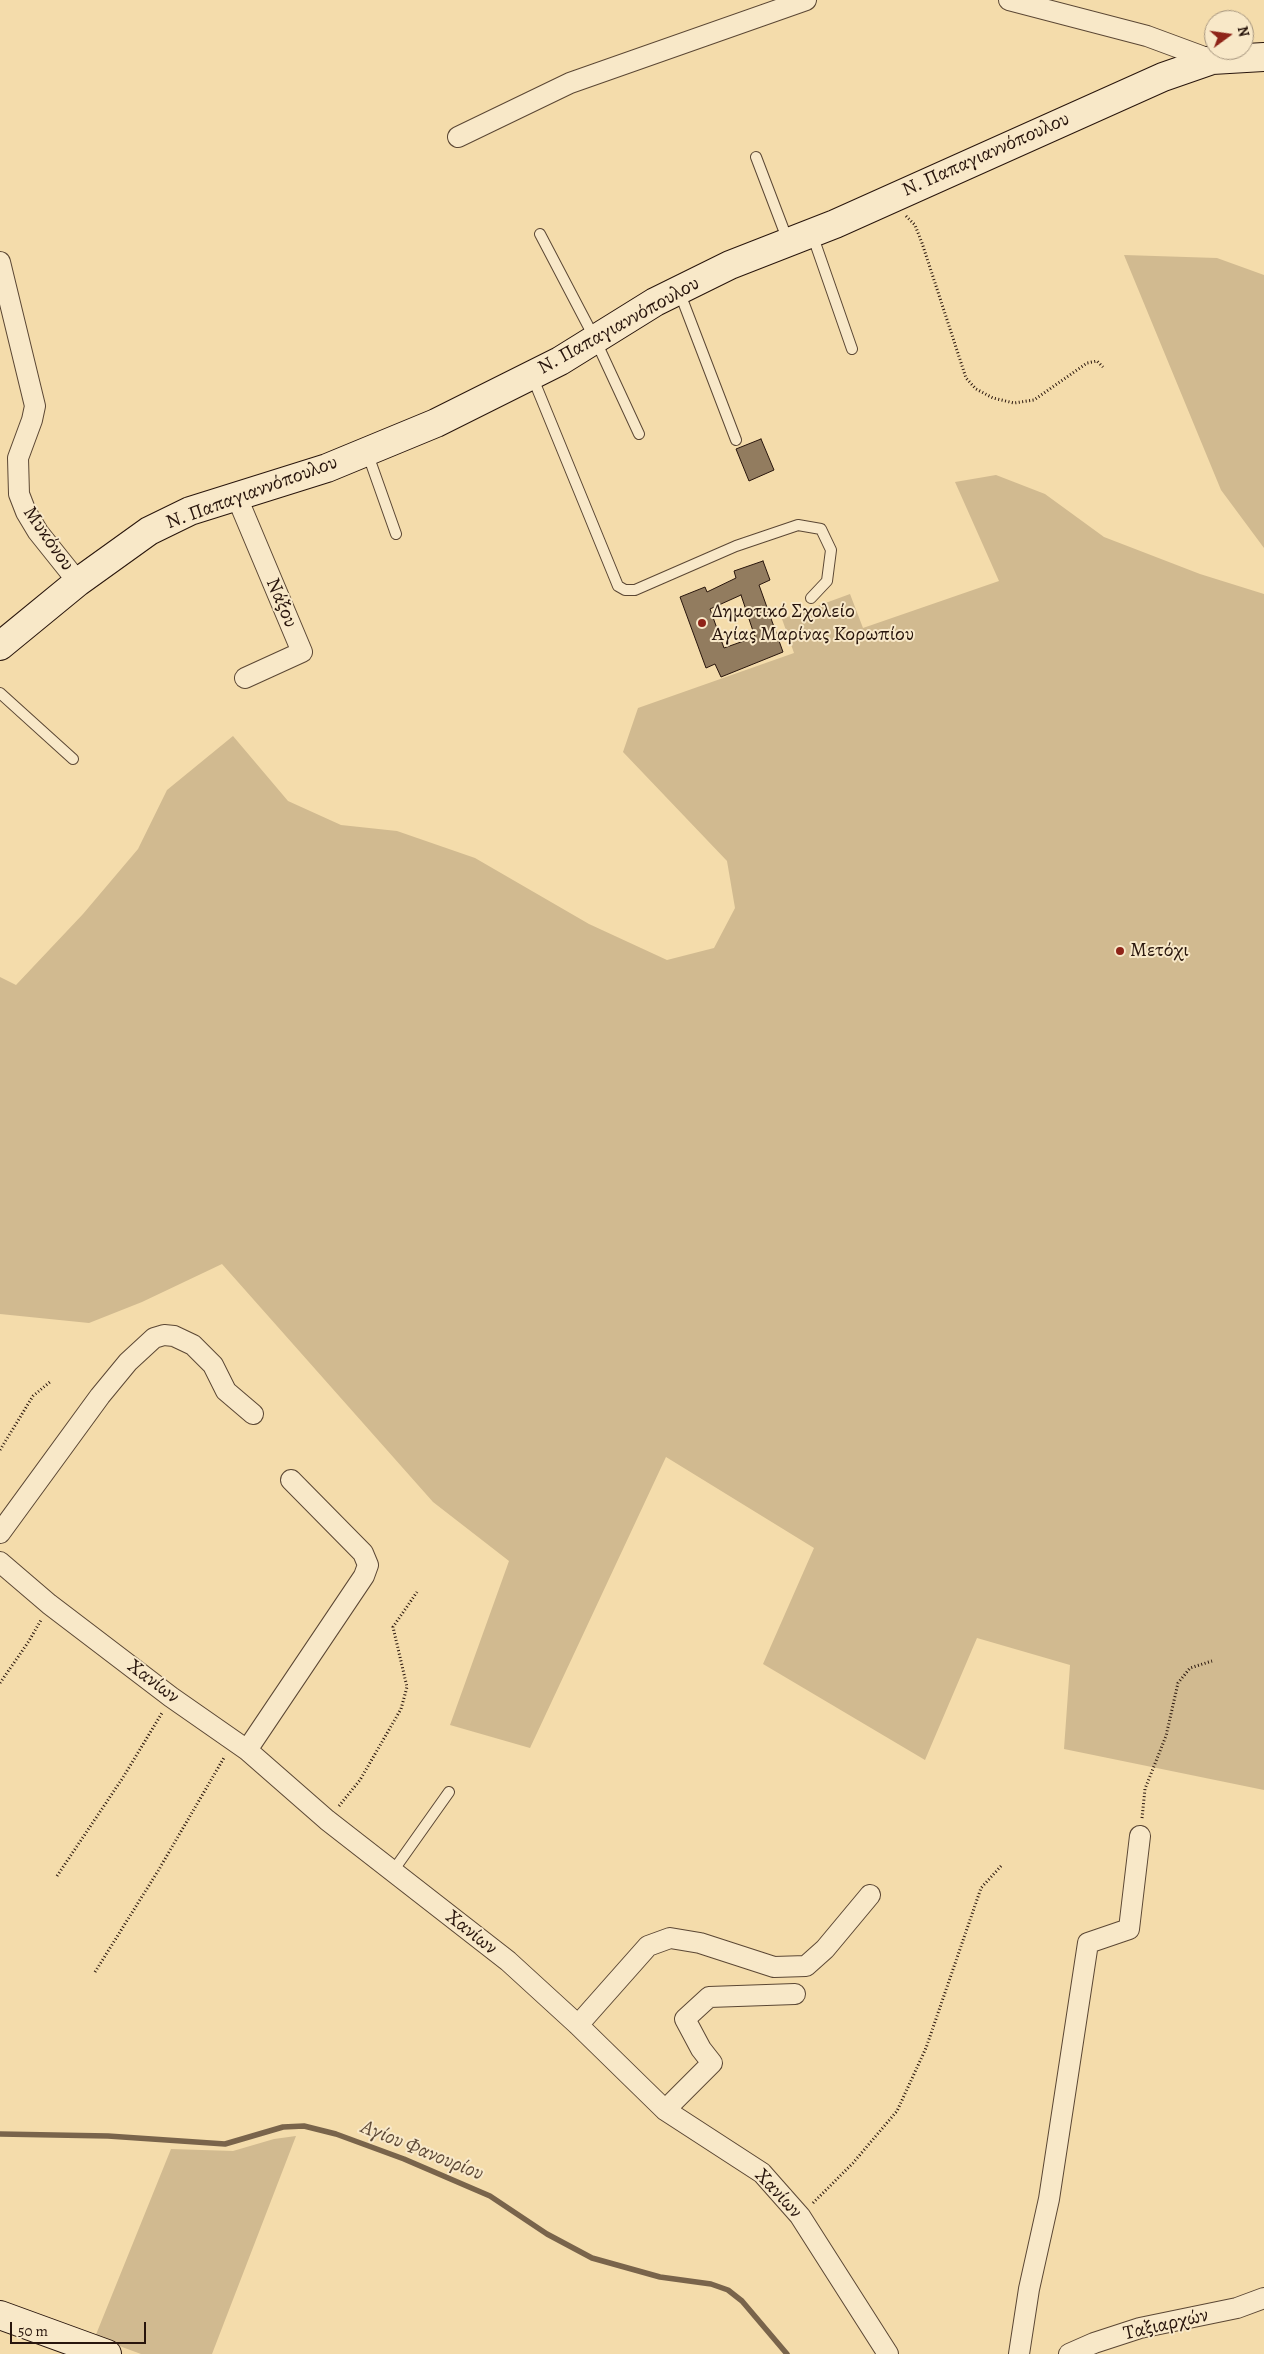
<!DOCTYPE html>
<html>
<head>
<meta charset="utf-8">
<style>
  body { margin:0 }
  #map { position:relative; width:1264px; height:2354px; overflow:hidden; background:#f4dcab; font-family:Alegreya,serif }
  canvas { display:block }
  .north { position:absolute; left:1204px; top:10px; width:50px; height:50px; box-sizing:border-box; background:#f8e8c8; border:1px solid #a5947d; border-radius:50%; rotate:76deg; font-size:14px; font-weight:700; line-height:20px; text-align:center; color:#28150c }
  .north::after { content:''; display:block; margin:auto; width:18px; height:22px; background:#8f2418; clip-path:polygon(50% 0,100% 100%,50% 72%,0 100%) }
  .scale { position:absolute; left:10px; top:2322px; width:136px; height:22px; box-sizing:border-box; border:2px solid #28150c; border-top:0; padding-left:6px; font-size:15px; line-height:18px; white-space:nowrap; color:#28150c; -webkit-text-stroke:4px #f8e8c8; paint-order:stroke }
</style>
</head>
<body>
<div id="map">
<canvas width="1264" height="2354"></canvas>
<div class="north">N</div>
<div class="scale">50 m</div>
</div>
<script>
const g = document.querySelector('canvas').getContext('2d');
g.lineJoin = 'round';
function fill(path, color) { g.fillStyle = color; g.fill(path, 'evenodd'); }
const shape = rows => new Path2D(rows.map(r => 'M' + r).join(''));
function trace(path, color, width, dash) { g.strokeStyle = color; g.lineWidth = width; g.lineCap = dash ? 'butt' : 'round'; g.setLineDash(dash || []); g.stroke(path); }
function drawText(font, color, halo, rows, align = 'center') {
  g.font = font + ' Alegreya,serif'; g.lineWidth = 4; g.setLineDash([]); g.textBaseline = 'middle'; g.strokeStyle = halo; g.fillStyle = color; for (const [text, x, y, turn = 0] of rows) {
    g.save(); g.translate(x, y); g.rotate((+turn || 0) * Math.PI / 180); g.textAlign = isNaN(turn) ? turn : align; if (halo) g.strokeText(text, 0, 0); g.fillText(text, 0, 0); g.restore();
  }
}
fill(shape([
  [1124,255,1217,258,1264,275,1264,548,1221,490],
  [996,475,1045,494,1104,537,1200,574,1264,594,1264,1790,1064,1749,1070,1665,977,1638,925,1760,763,1664,814,1548,666,1457,530,1748,450,1725,509,1561,433,1502,222,1264,142,1302,89,1323,0,1314,0,977,16,985,83,914,138,849,167,790,233,736,288,801,341,825,397,831,475,858,589,924,667,960,714,948,735,908,727,861,623,752,638,708,794,653,782,619,850,594,863,628,999,581,955,482],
  [296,2136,212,2354,141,2354,95,2337,171,2149,233,2151,274,2139]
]), '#d1ba90');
trace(shape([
  [0,2134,108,2136,225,2144,283,2127,304,2126,336,2134,404,2159,490,2196,547,2234,592,2258,660,2277,711,2284,728,2290,742,2301,787,2354]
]), '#79644b', 5.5);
const building = shape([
  [761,439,774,470,749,481,736,449,761,439],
  [763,561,770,580,759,585,783,652,721,677,715,664,706,668,680,597,705,587,707,592,736,578,734,571,763,561],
  [741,595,755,637,724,648,710,609,741,595]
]);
fill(building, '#927c5f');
trace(building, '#28150c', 1);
const lane = shape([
  [756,157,788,241],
  [540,234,595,339,639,434],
  [812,234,852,349],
  [679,291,736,440],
  [532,376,618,586,625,590,635,590,736,546,798,525,821,529,831,550,827,581,811,598],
  [367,452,396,534],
  [0,693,73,759],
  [393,1871,449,1792]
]);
const street = shape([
  [1009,0,1147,36,1212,60],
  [458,137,570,83,806,0],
  [0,262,35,406,32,420,18,458,19,494,26,512,38,532,78,582],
  [236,495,302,652,245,678],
  [0,1533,100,1396,128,1362,154,1338,164,1335,174,1336,193,1345,213,1365,226,1391,253,1414],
  [0,1562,49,1604,171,1697,247,1750,327,1820,508,1961,578,2025,665,2110,762,2173,800,2216,888,2354],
  [247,1750,364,1576,368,1565,363,1553,291,1480],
  [578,2025,648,1946,670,1938,700,1943,774,1967,806,1966,825,1949,870,1895],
  [665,2110,712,2063,701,2049,685,2019,709,1997,795,1994],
  [1019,2354,1029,2289,1049,2199,1088,1943,1129,1929,1140,1836],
  [1069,2354,1094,2343,1140,2328,1237,2308,1264,2298]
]);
const secondary = shape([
  [0,646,78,582,149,531,190,511,327,468,436,423,560,361,655,302,730,265,835,224,1163,77,1212,60,1264,57],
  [0,2315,107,2354]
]);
trace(lane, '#5b4734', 12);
trace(street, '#5b4734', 22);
trace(secondary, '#28150c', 30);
trace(shape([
  [906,216,915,225,922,243,966,378,976,389,993,398,1014,403,1034,400,1087,363,1097,361,1103,367],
  [0,1450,33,1396,51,1381],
  [0,1683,29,1641,41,1620],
  [339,1806,360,1780,401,1709,407,1687,393,1627,417,1592],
  [1142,1818,1145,1789,1166,1736,1178,1683,1190,1668,1212,1661],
  [57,1876,122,1779,162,1713],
  [95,1972,158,1871,225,1756],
  [813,2203,853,2163,897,2111,926,2048,981,1888,1002,1865]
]), '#28150c', 3, [1, 2.5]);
trace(lane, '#f8e8c8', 10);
trace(street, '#f8e8c8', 20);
trace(secondary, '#f8e8c8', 28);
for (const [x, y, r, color] of [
  [702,623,5,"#8f2418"],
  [1120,951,5,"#8f2418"]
]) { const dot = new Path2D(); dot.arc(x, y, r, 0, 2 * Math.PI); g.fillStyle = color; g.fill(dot); trace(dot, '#f8e8c8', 2); }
drawText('20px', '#28150c', '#f8e8c8', [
  ["Ν. Παπαγιαννόπουλου",986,155,-24],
  ["Ν. Παπαγιαννόπουλου",619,326,-29],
  ["Ν. Παπαγιαννόπουλου",252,493,-20],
  ["Μυκόνου",48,539,55],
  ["Νάξου",281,603,67],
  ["Χανίων",153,1682,37],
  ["Χανίων",471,1933,38],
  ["Χανίων",778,2194,47],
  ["Ταξιαρχών",1166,2325,-13]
]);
drawText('20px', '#28150c', '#f8e8c8', [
  ["Δημοτικό Σχολείο",712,612],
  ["Αγίας Μαρίνας Κορωπίου",712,635],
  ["Μετόχι",1130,951]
], 'left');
drawText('italic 21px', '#5e4936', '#f8e8c8', [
  ["Αγίου Φανουρίου",422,2151,22]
]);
</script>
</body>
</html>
